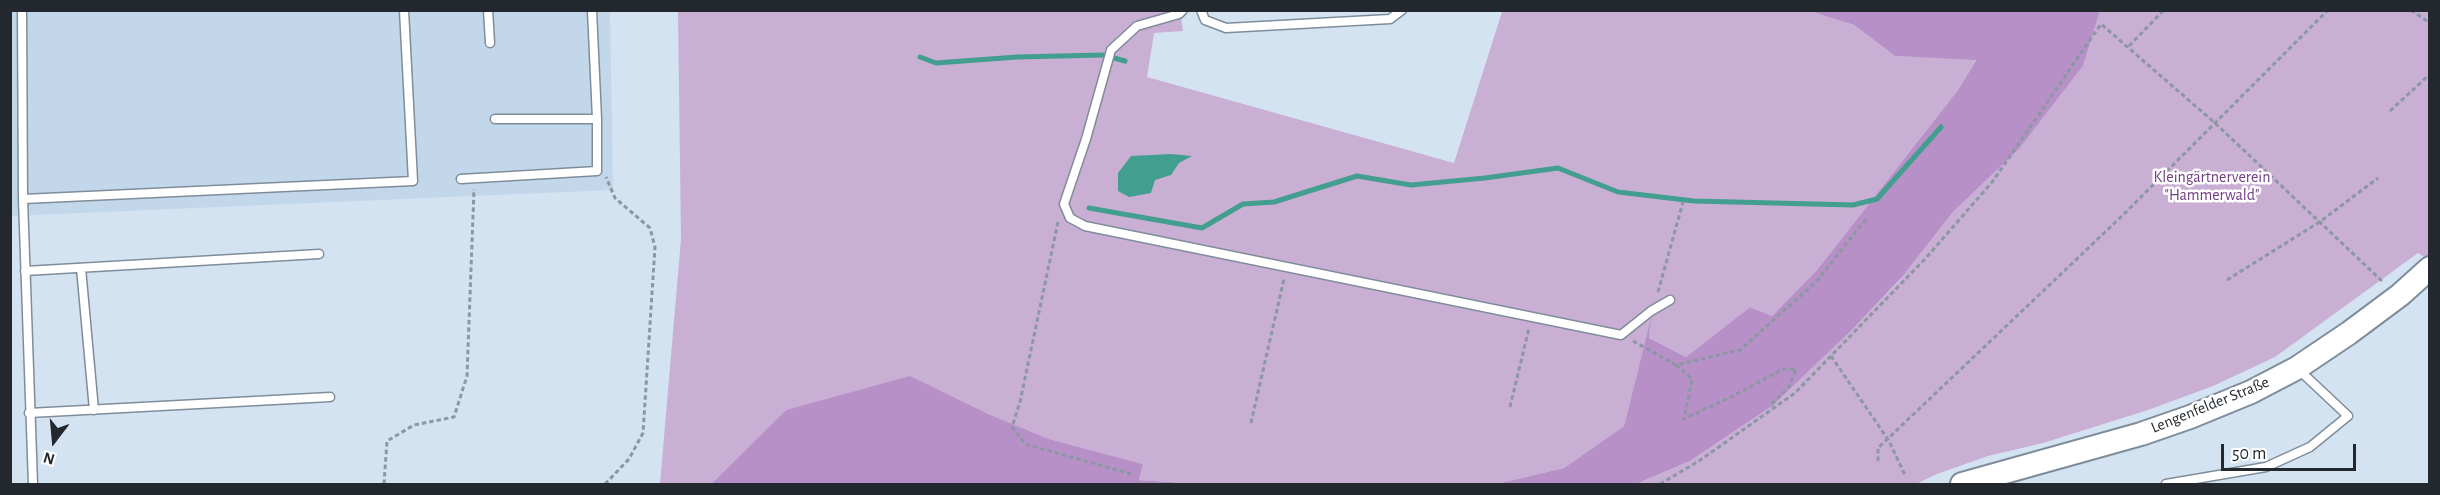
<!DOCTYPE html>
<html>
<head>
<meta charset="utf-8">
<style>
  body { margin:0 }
  #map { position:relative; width:2440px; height:495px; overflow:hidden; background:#d4e3f2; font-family:"Alegreya Sans",sans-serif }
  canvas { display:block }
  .frame { position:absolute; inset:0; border:12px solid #22282d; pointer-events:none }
  .north { position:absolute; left:24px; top:411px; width:60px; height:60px; -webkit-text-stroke:4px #fff; paint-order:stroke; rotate:196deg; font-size:16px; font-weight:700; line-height:24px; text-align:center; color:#22282d }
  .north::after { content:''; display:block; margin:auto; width:21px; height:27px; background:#22282d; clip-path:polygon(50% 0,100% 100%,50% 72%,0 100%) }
  .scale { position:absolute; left:2221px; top:444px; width:135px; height:27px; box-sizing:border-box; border:3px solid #22282d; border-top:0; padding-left:8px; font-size:18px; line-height:21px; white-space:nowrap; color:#22282d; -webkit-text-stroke:4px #fff; paint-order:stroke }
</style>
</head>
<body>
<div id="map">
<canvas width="2440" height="495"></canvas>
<div class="frame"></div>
<div class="north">N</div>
<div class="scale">50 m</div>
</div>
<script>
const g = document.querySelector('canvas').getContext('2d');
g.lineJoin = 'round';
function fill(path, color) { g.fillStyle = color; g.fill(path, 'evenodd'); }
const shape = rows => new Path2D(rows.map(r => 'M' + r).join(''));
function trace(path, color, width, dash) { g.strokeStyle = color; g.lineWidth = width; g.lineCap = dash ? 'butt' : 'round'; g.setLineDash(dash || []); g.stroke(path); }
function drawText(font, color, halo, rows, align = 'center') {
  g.font = font + ' "Alegreya Sans",sans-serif'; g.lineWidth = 5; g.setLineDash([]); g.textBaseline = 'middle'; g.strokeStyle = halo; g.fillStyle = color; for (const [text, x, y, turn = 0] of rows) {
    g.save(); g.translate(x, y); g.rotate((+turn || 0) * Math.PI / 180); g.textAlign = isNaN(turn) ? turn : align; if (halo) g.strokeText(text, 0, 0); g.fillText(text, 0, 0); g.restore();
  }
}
fill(shape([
  [10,11,610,11,613,190,11,216]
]), '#c3d7eb');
fill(shape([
  [678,11,1180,11,1183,31,1154,33,1147,77,1454,163,1502,12,1499,11,1817,11,1817,13,1854,25,1895,56,1976,59,1958,90,1817,270,1772,316,1750,307,1686,357,1649,338,1650,323,1624,426,1564,468,1496,484,1201,484,1139,480,1143,464,1049,439,986,413,786,410,711,484,660,484,681,239],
  [2100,11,2429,11,2429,260,2418,253,2275,357,2213,386,2148,410,2043,443,1988,456,1937,474,1916,484,1636,484,1690,461,1772,406,1851,331,1900,280,1953,212,2019,149,2083,66]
]), '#c9afd4');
fill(shape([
  [1817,11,2100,11,2083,66,2019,149,1953,212,1903,276,1851,331,1772,406,1690,461,1636,484,1496,484,1564,468,1624,426,1651,318,1649,338,1686,357,1750,307,1772,316,1817,270,1958,90,1976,60,1895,56,1854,25,1816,13],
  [910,376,986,413,1049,439,1143,464,1139,480,1201,484,711,484,786,410]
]), '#b890c8');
fill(shape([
  [1171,154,1192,156,1179,163,1171,175,1155,180,1151,193,1129,197,1118,191,1118,173,1131,156]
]), '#429e8e');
trace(shape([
  [920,57,936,63,1017,57,1103,55],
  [1114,58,1125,61],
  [1089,208,1202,228,1243,204,1274,202,1357,176,1411,185,1485,178,1558,168,1618,192,1694,201,1853,205,1877,199,1941,127]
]), '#429e8e', 5);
const service = shape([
  [22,10,23,199,413,181,404,10],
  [488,10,490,43],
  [1183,10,1179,14,1137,26,1111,50,1086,139,1064,204,1070,218,1085,226,1621,335,1651,311,1670,300],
  [1201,10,1205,20,1226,28,1390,19,1402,10],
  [495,119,597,119],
  [461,179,597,171,597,119,592,10],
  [23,199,33,484],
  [81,268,94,410],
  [25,271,319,254],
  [29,413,330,397],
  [2166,484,2266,467,2310,447,2348,416,2297,368]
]);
const secondary = shape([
  [1962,484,2141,434,2190,417,2251,392,2297,368,2349,333,2400,295,2430,268]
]);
trace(service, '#7f8d9a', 11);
trace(secondary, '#7f8d9a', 26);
trace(shape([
  [2411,10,2430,23],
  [2129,46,2164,10],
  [2390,111,2430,74],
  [1058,222,1020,402,1012,427,1025,444,1131,474],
  [2227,280,2321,221,2378,178],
  [1658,292,1683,202],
  [1633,341,1676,365,1740,350,1816,282,1867,218],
  [1831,356,1889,441,1906,477],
  [1676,365,1692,379,1684,419,1733,396,1783,369,1796,369,1789,387,1771,405,1774,408],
  [1510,407,1529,328],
  [1251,423,1284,279],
  [1878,461,1878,448,2123,215,2328,10],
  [384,484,387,441,414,425,454,417,467,376,474,189],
  [605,484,629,459,643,433,655,247,650,228,615,198,606,177],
  [1660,484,1699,461,1795,393,1925,259,1993,181,2101,24,2215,123,2383,282]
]), '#8b97a2', 3, [4.5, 3]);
trace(service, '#fff', 8);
trace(secondary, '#fff', 22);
drawText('16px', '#703d82', '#fff', [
  ["Kleingärtnerverein",2212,177],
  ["\"Hammerwald\"",2212,195]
]);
drawText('16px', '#22282d', '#fff', [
  ["Lengenfelder Straße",2210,405,-22]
]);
</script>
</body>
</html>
